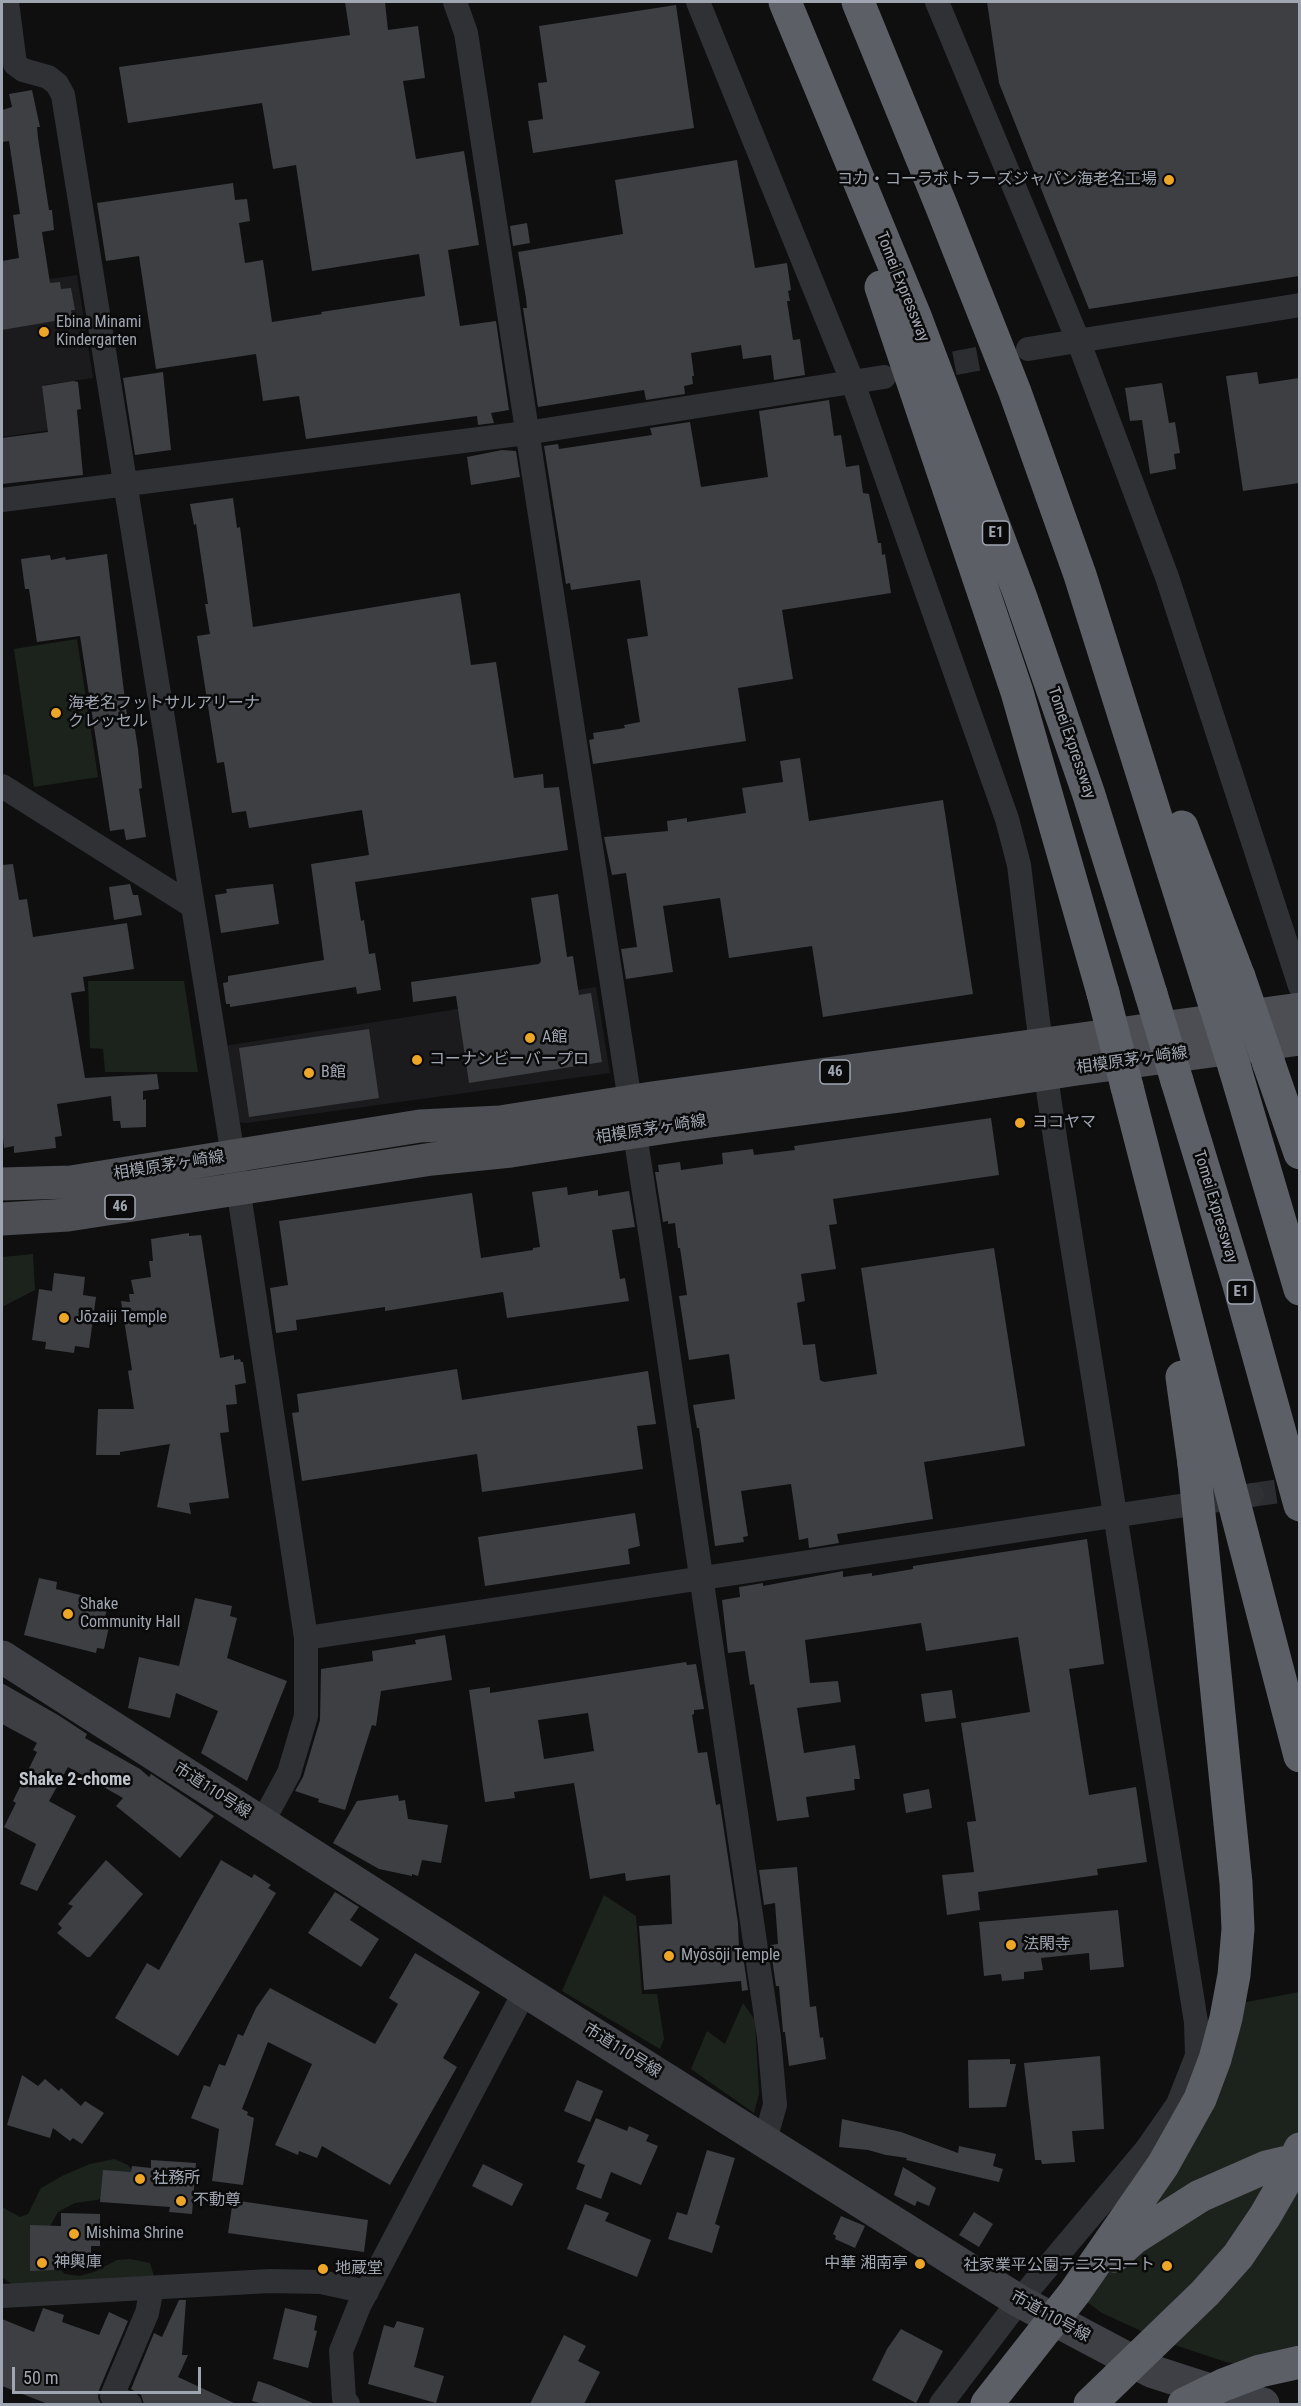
<!DOCTYPE html>
<html>
<head>
<meta charset="utf-8">
<style>
  body { margin:0 }
  #map { position:relative; width:1301px; height:2406px; overflow:hidden; background:#0f0f10; font-family:"Roboto Condensed",sans-serif }
  canvas { display:block }
  .frame { position:absolute; inset:0; border:3px solid #a0a6b1; pointer-events:none }
  .scale { position:absolute; left:12px; top:2367px; width:189px; height:27px; box-sizing:border-box; border:3px solid #a0a6b1; border-top:0; padding-left:8px; font-size:18px; line-height:21px; white-space:nowrap; color:#a0a6b1; -webkit-text-stroke:4px #0a0a0b; paint-order:stroke }
</style>
</head>
<body>
<div id="map">
<canvas width="1301" height="2406"></canvas>
<div class="frame"></div>
<div class="scale">50 m</div>
</div>
<script>
const g = document.querySelector('canvas').getContext('2d');
g.lineJoin = 'round';
function fill(path, color) { g.fillStyle = color; g.fill(path, 'evenodd'); }
const shape = rows => new Path2D(rows.map(r => 'M' + r).join(''));
function trace(path, color, width, dash) { g.strokeStyle = color; g.lineWidth = width; g.lineCap = dash ? 'butt' : 'round'; g.setLineDash(dash || []); g.stroke(path); }
function drawText(font, color, halo, rows, align = 'center') {
  g.font = font + ' "Roboto Condensed","Noto Sans JP",sans-serif'; g.lineWidth = 5; g.setLineDash([]); g.textBaseline = 'middle'; g.strokeStyle = halo; g.fillStyle = color; for (const [text, x, y, turn = 0] of rows) {
    g.save(); g.translate(x, y); g.rotate((+turn || 0) * Math.PI / 180); g.textAlign = isNaN(turn) ? turn : align; if (halo) g.strokeText(text, 0, 0); g.fillText(text, 0, 0); g.restore();
  }
}
fill(shape([
  [77,275,93,378,44,385,49,430,2,437,2,286],
  [596,987,610,1073,247,1123,236,1122,224,1046]
]), '#1b1b1d');
fill(shape([
  [77,639,98,777,34,787,14,649],
  [88,981,184,981,198,1072,105,1072,103,1049,90,1048],
  [33,1254,35,1290,2,1307,2,1257],
  [604,1895,636,1916,642,1994,657,1994,664,2039,660,2049,562,1991],
  [1299,1992,1299,2377,1226,2362,1163,2341,1102,2313,1065,2286,1090,2256,1226,2006],
  [743,2003,755,2020,759,2094,754,2113,691,2069,707,2031,725,2044],
  [114,2159,128,2165,133,2172,129,2189,97,2200,75,2203,58,2212,50,2226,54,2264,65,2274,79,2276,94,2272,117,2260,130,2259,150,2263,154,2276,13,2285,2,2277,2,2207,20,2217,28,2214,41,2188,64,2175,90,2164]
]), '#1c231c');
fill(shape([
  [345,2,385,2,388,30,418,26,425,78,403,81,416,159,464,151,479,245,448,250,460,326,496,321,509,410,491,413,494,423,478,425,477,416,306,439,299,396,263,401,256,354,156,369,139,256,106,261,97,203,233,183,235,200,247,199,250,221,239,223,245,263,263,260,272,322,322,314,321,312,425,296,419,254,312,271,296,165,273,169,262,103,128,123,119,67,350,35],
  [987,2,1299,2,1299,276,1089,309,999,83],
  [676,5,694,128,533,153,528,121,543,119,538,83,547,82,539,26],
  [32,90,40,127,37,127,38,138,49,210,52,210,54,230,42,232,50,283,60,282,61,289,71,288,75,310,71,310,72,318,2,330,2,261,19,258,13,215,20,214,9,141,2,142,2,110,12,107,9,94],
  [737,160,755,268,787,263,791,290,788,291,790,301,787,301,793,340,800,339,805,375,774,380,771,355,743,359,741,345,691,353,694,376,692,376,693,384,684,386,685,394,646,400,644,390,538,407,523,308,527,308,526,298,518,252,623,234,615,180],
  [527,223,530,243,513,246,510,226],
  [163,372,171,450,135,455,123,378],
  [1257,372,1259,384,1299,378,1299,483,1243,491,1226,376],
  [73,381,78,382,81,409,77,410,83,475,2,484,2,438,48,432,42,386],
  [1162,383,1169,423,1175,422,1180,453,1174,454,1176,469,1150,474,1142,420,1130,421,1125,388],
  [829,400,834,436,841,435,846,467,859,465,863,493,869,494,878,543,881,543,882,555,885,554,891,593,782,610,793,679,738,688,746,741,593,764,589,740,594,739,593,733,625,728,624,725,640,722,627,639,648,636,640,580,571,590,570,583,566,584,544,446,558,444,559,449,652,435,650,428,690,422,701,487,768,477,759,411],
  [502,450,516,451,520,477,471,485,467,457],
  [233,498,237,528,240,527,253,627,460,593,471,665,496,662,514,778,543,774,544,788,559,787,568,850,355,882,361,921,364,920,369,954,375,953,381,990,357,994,356,987,230,1007,230,1004,226,1004,223,983,228,982,228,976,324,960,311,864,369,855,362,810,249,828,246,811,232,813,224,762,217,763,197,636,210,634,205,604,208,604,196,524,194,525,190,504],
  [107,554,128,724,134,723,138,749,142,788,139,789,146,837,126,840,124,829,110,831,80,636,37,642,29,589,25,589,21,559,50,555,51,560,65,557,66,560],
  [800,758,809,821,943,800,973,994,823,1017,812,946,729,958,720,898,663,906,673,972,626,979,621,949,637,947,626,873,612,875,604,837,668,831,667,821,687,818,687,822,746,813,742,788,783,782,780,761],
  [13,864,19,900,27,899,33,937,127,923,134,969,83,977,85,991,71,993,85,1078,157,1074,159,1089,143,1091,143,1100,146,1099,146,1127,121,1128,120,1121,113,1121,111,1096,57,1104,62,1136,55,1137,56,1148,14,1153,14,1146,4,1148,2,1128,2,865],
  [130,884,133,895,138,895,142,915,114,920,109,887],
  [273,884,279,924,221,933,215,895,227,893,226,889],
  [558,894,567,957,573,956,579,995,591,993,602,1062,469,1083,456,996,413,1002,411,982,539,964,541,961,531,898],
  [369,1029,379,1098,249,1117,239,1048],
  [991,1118,999,1175,833,1199,837,1224,829,1225,836,1269,801,1274,805,1301,797,1303,803,1345,815,1344,820,1380,824,1382,877,1374,861,1268,994,1248,1025,1446,924,1462,933,1519,837,1534,839,1543,809,1548,808,1538,799,1540,791,1484,741,1491,748,1536,743,1537,744,1542,715,1546,699,1428,697,1428,693,1405,735,1399,729,1354,689,1360,679,1296,687,1295,680,1248,678,1248,675,1223,668,1224,668,1221,663,1222,655,1172,659,1172,658,1165,680,1162,681,1170,723,1164,722,1153,753,1149,754,1155,795,1150,794,1146],
  [567,1187,568,1195,598,1190,598,1196,629,1191,635,1227,612,1230,620,1279,625,1278,629,1301,507,1318,503,1292,385,1311,385,1307,296,1320,297,1330,276,1333,270,1288,288,1285,279,1221,472,1193,481,1258,533,1250,533,1248,540,1247,532,1192],
  [189,1233,189,1236,201,1235,220,1358,234,1355,234,1360,240,1359,241,1362,243,1362,246,1383,235,1385,237,1404,226,1405,229,1432,220,1433,229,1498,189,1503,191,1514,157,1507,170,1444,120,1452,120,1455,96,1455,98,1409,134,1409,128,1371,132,1370,121,1301,130,1302,129,1294,134,1294,131,1280,151,1277,149,1261,153,1261,151,1239],
  [54,1273,85,1277,83,1295,96,1297,89,1348,75,1346,74,1353,45,1349,46,1342,32,1340,39,1289,52,1291],
  [457,1369,462,1400,648,1371,656,1424,637,1426,643,1469,482,1492,477,1454,302,1481,292,1413,299,1412,297,1394],
  [635,1513,640,1546,628,1549,630,1564,485,1586,478,1537],
  [1087,1539,1104,1664,1069,1669,1089,1795,1136,1787,1147,1862,1097,1869,1098,1875,978,1892,980,1910,947,1915,942,1875,974,1872,967,1822,976,1821,961,1723,1030,1712,1018,1637,926,1651,921,1623,805,1640,810,1683,838,1681,841,1702,797,1708,804,1753,855,1745,860,1779,854,1779,855,1790,806,1797,809,1817,777,1821,754,1684,750,1685,745,1651,728,1653,722,1600,740,1597,739,1587,763,1583,763,1586,843,1571,843,1577,872,1573,872,1576,913,1569,913,1566],
  [39,1578,57,1582,56,1589,109,1602,103,1625,109,1627,104,1649,97,1648,96,1653,24,1635],
  [195,1598,232,1606,230,1616,237,1618,227,1658,287,1681,247,1781,201,1753,218,1711,176,1693,170,1718,128,1708,139,1657,179,1666],
  [445,1635,452,1680,381,1691,376,1726,372,1725,345,1810,318,1802,319,1799,295,1791,303,1777,320,1720,321,1669,373,1661,372,1651,416,1644,415,1640],
  [686,1662,687,1665,696,1664,704,1709,694,1710,694,1714,692,1715,698,1753,707,1752,716,1805,720,1804,738,1923,739,1949,742,1949,748,1990,742,1991,741,1981,644,1990,639,1926,672,1924,670,1875,626,1881,625,1873,590,1879,574,1783,514,1792,515,1798,485,1802,469,1690,490,1687,490,1693],
  [588,1713,594,1751,544,1759,538,1720],
  [2,1683,58,1715,87,1734,85,1738,140,1769,149,1777,151,1774,214,1816,180,1858,116,1806,123,1798,68,1767,49,1801,76,1816,37,1891,20,1884,36,1844,4,1827,16,1803,13,1801,37,1752,33,1750,37,1743,2,1724],
  [952,1690,956,1718,925,1722,921,1694],
  [929,1789,932,1808,906,1813,903,1794],
  [398,1795,399,1801,405,1800,408,1819,448,1825,441,1863,422,1860,418,1876,412,1874,412,1876,379,1869,333,1843,357,1801],
  [106,1860,143,1894,90,1957,87,1957,57,1933,62,1928,58,1924,73,1906,68,1904],
  [221,1860,252,1878,254,1874,271,1885,268,1888,276,1893,178,2056,115,2018,147,1963,159,1970],
  [797,1867,810,2007,816,2006,820,2038,823,2037,826,2059,789,2066,785,2032,783,2032,779,1986,776,1986,770,1945,778,1944,775,1903,764,1905,759,1870],
  [335,1892,359,1907,350,1920,379,1939,361,1967,308,1933],
  [1118,1910,1124,1967,1090,1970,1089,1953,1041,1958,1043,1970,1024,1972,1024,1979,1002,1981,1001,1974,984,1976,979,1922],
  [415,1953,480,1992,443,2058,457,2067,390,2185,322,2146,317,2158,299,2151,298,2155,275,2145,312,2064,268,2042,242,2109,248,2112,247,2115,254,2118,243,2185,212,2181,219,2129,191,2118,204,2085,210,2087,219,2064,225,2066,238,2034,243,2036,256,2008,270,1988,375,2044,398,2004,389,1998],
  [1100,2056,1104,2129,1072,2131,1075,2162,1042,2164,1041,2160,1035,2160,1024,2063],
  [1010,2059,1010,2064,1016,2064,1006,2107,969,2108,968,2060],
  [22,2075,38,2086,45,2079,59,2091,61,2088,81,2106,85,2101,104,2113,82,2144,73,2138,70,2141,53,2128,50,2138,7,2125],
  [577,2080,603,2091,590,2122,564,2111],
  [596,2118,627,2131,629,2126,649,2135,646,2141,658,2146,641,2185,611,2172,601,2199,576,2189,585,2165,577,2162],
  [842,2119,901,2132,958,2153,959,2146,996,2154,993,2166,1003,2169,999,2182,906,2160,907,2158,886,2155,868,2150,839,2147],
  [707,2150,735,2158,715,2224,720,2226,712,2253,668,2239,677,2212,687,2215],
  [151,2160,196,2163,192,2214,169,2212,170,2207,100,2202,103,2170,131,2172,132,2166,151,2168],
  [483,2164,523,2184,512,2206,472,2186],
  [903,2167,936,2188,929,2206,917,2201,915,2206,894,2195],
  [233,2200,368,2220,364,2252,228,2233],
  [585,2204,609,2213,605,2221,651,2240,637,2277,567,2249],
  [974,2212,993,2224,979,2247,959,2235],
  [61,2213,100,2214,100,2246,91,2246,91,2257,54,2256,54,2270,30,2271,30,2225,61,2226],
  [841,2216,865,2226,855,2248,835,2239,836,2236,833,2234],
  [179,2300,186,2300,182,2355,188,2355,178,2377,236,2404,144,2404,141,2395,131,2389,154,2333,162,2337],
  [43,2308,64,2315,62,2322,99,2335,109,2312,128,2321,99,2390,98,2398,101,2404,48,2404,2,2386,2,2319,34,2332],
  [285,2308,317,2316,314,2330,317,2331,308,2368,273,2359],
  [397,2321,424,2328,414,2367,444,2376,436,2403,368,2384,384,2325,394,2328],
  [901,2329,943,2351,916,2403,872,2380,887,2349],
  [564,2335,586,2346,578,2361,600,2372,584,2404,530,2404],
  [258,2381,270,2385,315,2404,263,2404,252,2401]
]), '#3e3f43');
trace(shape([
  [919,370,1014,352],
  [1252,1495,1300,1488]
]), '#2c2d30', 24, [24, 12]);
trace(shape([
  [7,2,15,64,23,70,48,77,57,84,63,95,238,1187,306,1638,306,1716,289,1773,262,1823],
  [455,2,466,33,655,1264,769,2037,775,2105,765,2140],
  [698,2,853,383,1007,819,1019,865,1038,1021,1055,1138,1196,2022,1197,2056,1178,2104,1146,2150,1019,2301,941,2404],
  [937,2,1078,340,1167,577,1300,986],
  [1028,349,1300,305],
  [2,500,526,433,884,377],
  [2,786,191,905],
  [306,1638,1252,1495],
  [2,2296,270,2281,321,2282,367,2292],
  [130,2404,112,2396,147,2313,152,2288],
  [348,2404,344,2399,341,2351,359,2306,525,1991]
]), '#303135', 24);
trace(shape([
  [2,1657,525,1991,1019,2301,1151,2371,1219,2393,1263,2404]
]), '#3e4045', 33);
trace(shape([
  [2,1184,71,1182,420,1126,500,1122,652,1098,1300,1009],
  [2,1219,68,1215,432,1159,511,1151,680,1125,900,1096,1077,1069,1300,1039]
]), '#4c4e54', 33);
trace(shape([
  [785,2,915,316,1020,595,1089,795,1151,994],
  [858,2,941,205,1015,392,1080,575,1208,983],
  [881,287,1017,692,1103,993],
  [1182,827,1239,977],
  [1269,1064,1300,1153],
  [1235,1069,1300,1289],
  [1177,1081,1239,1285,1300,1505],
  [1127,1087,1224,1464],
  [1182,1377,1194,1464]
]), '#5c5f66', 33);
trace(shape([
  [1239,977,1269,1064],
  [1208,983,1235,1069],
  [1103,993,1127,1087],
  [1151,994,1177,1081],
  [1224,1464,1300,1756],
  [1114,2256,1134,2238,1200,2196,1266,2167,1300,2159],
  [987,2404,1075,2292,1163,2165,1200,2099,1215,2059,1226,2018,1234,1975,1238,1929,1236,1883,1194,1464],
  [1090,2404,1205,2293,1238,2256,1265,2216,1287,2178,1300,2149],
  [1184,2404,1223,2385,1260,2371,1300,2362]
]), '#5c5f66', 33);
for (const [x, y, r, color] of [
  [1169,180,6,"#eea629"],
  [44,332,6,"#eea629"],
  [56,713,6,"#eea629"],
  [530,1038,6,"#eea629"],
  [417,1060,6,"#eea629"],
  [309,1073,6,"#eea629"],
  [1020,1123,6,"#eea629"],
  [64,1318,6,"#eea629"],
  [68,1614,6,"#eea629"],
  [1011,1945,6,"#eea629"],
  [669,1956,6,"#eea629"],
  [140,2179,6,"#eea629"],
  [181,2201,6,"#eea629"],
  [74,2234,6,"#eea629"],
  [42,2263,6,"#eea629"],
  [920,2264,6,"#eea629"],
  [1167,2266,6,"#eea629"],
  [323,2269,6,"#eea629"]
]) { const dot = new Path2D(); dot.arc(x, y, r, 0, 2 * Math.PI); g.fillStyle = color; g.fill(dot); trace(dot, '#0a0a0b', 2); }
for (const [x, y, w] of [
  [996,533,27],
  [835,1072,30],
  [120,1207,30],
  [1241,1292,27]
]) { const box = new Path2D(); box.roundRect(x - w / 2, y - 12, w, 24, 4.5); g.fillStyle = '#0a0a0b'; g.fill(box); trace(box, '#a0a6b1', 1.5); }
drawText('bold 15px', '#a0a6b1', null, [
  ["E1",996,533],
  ["46",835,1072],
  ["46",120,1207],
  ["E1",1241,1292]
]);
drawText('16px', '#a0a6b1', '#0a0a0b', [
  ["コカ・コーラボトラーズジャパン海老名工場",1157,180,"right"],
  ["Ebina Minami",56,323],
  ["Kindergarten",56,341],
  ["海老名フットサルアリーナ",68,704],
  ["クレッセル",68,722],
  ["A館",542,1038],
  ["コーナンビーバープロ",429,1060],
  ["B館",321,1073],
  ["ヨコヤマ",1032,1123],
  ["Jōzaiji Temple",76,1318],
  ["Shake",80,1605],
  ["Community Hall",80,1623],
  ["法閑寺",1023,1945],
  ["Myōsōji Temple",681,1956],
  ["社務所",152,2179],
  ["不動尊",193,2201],
  ["Mishima Shrine",86,2234],
  ["神輿庫",54,2263],
  ["中華 湘南亭",908,2264,"right"],
  ["社家業平公園テニスコート",1155,2266,"right"],
  ["地蔵堂",335,2269]
], 'left');
drawText('16px', '#a0a6b1', '#0a0a0b', [
  ["Tomei Expressway",902,287,68],
  ["Tomei Expressway",1071,743,71],
  ["相模原茅ヶ崎線",1132,1061,-8],
  ["相模原茅ヶ崎線",651,1130,-9],
  ["相模原茅ヶ崎線",169,1166,-9],
  ["Tomei Expressway",1215,1207,73],
  ["市道110号線",212,1791,33],
  ["市道110号線",622,2051,32],
  ["市道110号線",1050,2317,29]
]);
drawText('bold 18px', '#c1c5cd', '#0a0a0b', [
  ["Shake 2-chome",75,1780]
]);
</script>
</body>
</html>
